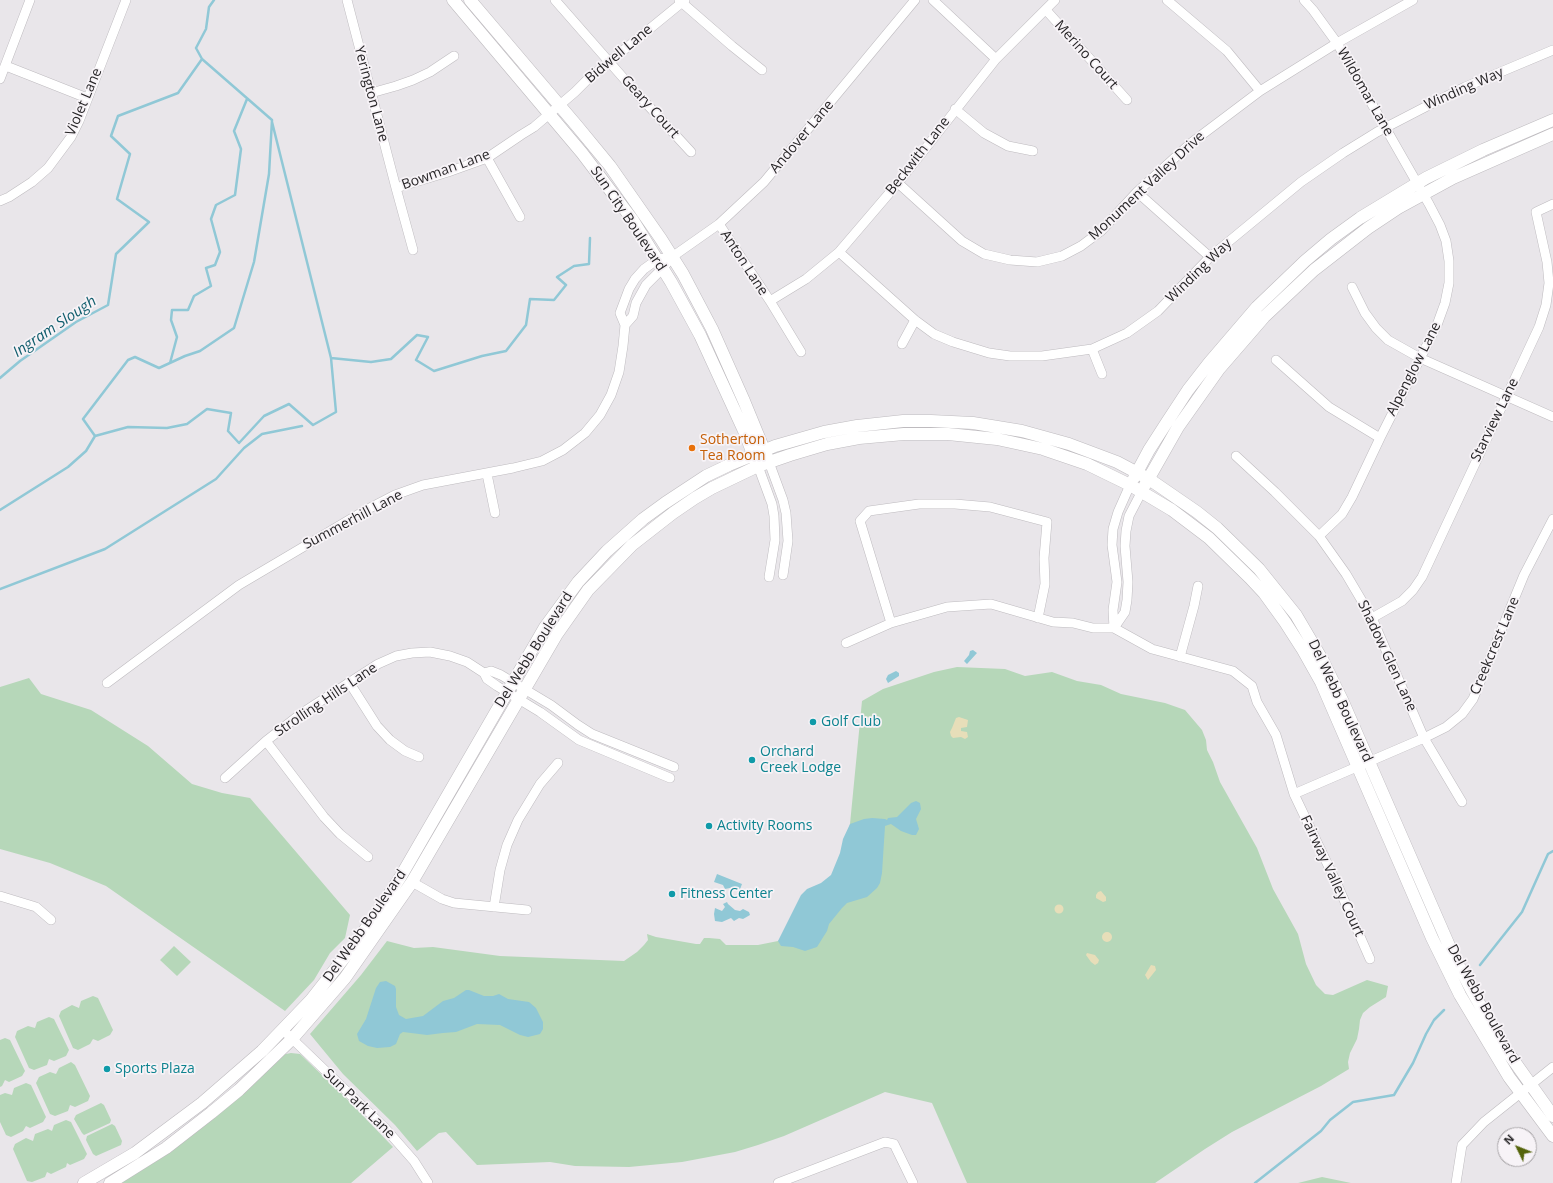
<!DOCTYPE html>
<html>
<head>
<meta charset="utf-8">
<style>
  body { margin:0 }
  #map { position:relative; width:1553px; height:1183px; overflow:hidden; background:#e9e6ea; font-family:"Open Sans",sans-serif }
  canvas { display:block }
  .north { position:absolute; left:1497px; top:1127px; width:40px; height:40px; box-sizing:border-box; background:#f7f3f7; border:1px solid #a4a1a4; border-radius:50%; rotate:313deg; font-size:11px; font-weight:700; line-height:16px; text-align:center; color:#272527 }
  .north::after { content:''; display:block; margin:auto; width:14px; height:18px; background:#55640b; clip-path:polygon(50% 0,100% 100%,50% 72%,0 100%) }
</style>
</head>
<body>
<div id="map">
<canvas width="1553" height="1183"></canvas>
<div class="north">N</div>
</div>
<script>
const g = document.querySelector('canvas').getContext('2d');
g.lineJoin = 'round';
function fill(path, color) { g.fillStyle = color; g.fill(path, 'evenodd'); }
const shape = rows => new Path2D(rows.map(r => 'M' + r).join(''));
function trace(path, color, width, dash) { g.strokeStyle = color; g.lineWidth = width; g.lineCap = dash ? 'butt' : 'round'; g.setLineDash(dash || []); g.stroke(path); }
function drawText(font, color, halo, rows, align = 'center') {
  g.font = font + ' "Open Sans",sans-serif'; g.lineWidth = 3.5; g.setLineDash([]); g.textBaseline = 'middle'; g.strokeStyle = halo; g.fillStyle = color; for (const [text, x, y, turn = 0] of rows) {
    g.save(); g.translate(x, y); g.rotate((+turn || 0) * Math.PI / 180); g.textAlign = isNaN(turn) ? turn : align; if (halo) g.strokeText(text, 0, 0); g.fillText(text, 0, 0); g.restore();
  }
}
fill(shape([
  [957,667,1005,669,1025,676,1052,672,1077,681,1101,685,1121,694,1165,703,1185,710,1202,730,1206,740,1207,750,1213,762,1220,782,1257,848,1273,889,1298,934,1306,964,1316,985,1325,994,1333,995,1367,980,1388,986,1386,997,1370,1007,1363,1013,1360,1020,1359,1029,1357,1039,1350,1053,1348,1062,1349,1069,1321,1086,1232,1132,1205,1149,1155,1183,967,1183,932,1103,885,1092,784,1136,758,1145,735,1152,682,1162,629,1167,575,1166,550,1162,477,1165,446,1132,439,1133,417,1151,395,1125,343,1074,310,1034,361,975,387,941,414,948,433,947,500,956,624,961,637,952,644,945,648,940,647,934,656,937,696,944,700,944,704,938,709,938,720,939,726,945,758,945,778,941,840,881,850,824,862,701,883,689,934,672],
  [29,678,41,694,91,710,148,746,192,784,222,793,250,798,350,915,345,938,330,953,314,980,285,1011,106,886,50,863,0,849,0,687],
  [174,946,191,962,177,976,160,960],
  [93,996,98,998,113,1030,110,1035,98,1041,93,1039,90,1044,78,1050,73,1048,59,1016,61,1011,72,1005,79,1008,81,1001],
  [49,1017,54,1019,69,1050,66,1056,54,1061,49,1059,47,1065,34,1070,29,1068,15,1037,17,1031,28,1026,35,1028,37,1022],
  [5,1038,10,1040,25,1071,22,1076,9,1082,5,1080,2,1086,0,1087,0,1040],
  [291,1053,300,1054,345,1097,393,1147,351,1183,117,1183,281,1055],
  [71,1062,75,1065,90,1096,88,1101,75,1107,70,1105,68,1111,55,1116,50,1114,36,1083,39,1077,50,1072,56,1074,59,1068],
  [26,1083,31,1085,46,1117,43,1122,30,1128,26,1126,23,1131,11,1137,6,1135,0,1122,0,1095,5,1093,12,1095,14,1088],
  [101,1103,104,1105,111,1120,110,1123,84,1135,82,1133,74,1119,76,1115],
  [66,1120,71,1122,87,1154,84,1159,70,1165,67,1163,66,1167,51,1174,47,1172,45,1177,32,1182,27,1181,13,1149,15,1144,26,1138,33,1141,35,1134,48,1129,52,1131,54,1125],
  [112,1124,115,1126,122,1141,121,1145,96,1156,93,1154,86,1140,87,1136],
  [1322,1177,1351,1183,1298,1183]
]), '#b6d7b9');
fill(shape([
  [959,717,968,720,967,727,961,728,961,731,967,732,968,737,965,739,961,737,953,738,951,736,950,732,952,728,956,718],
  [1101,891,1106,897,1106,901,1103,902,1096,898,1096,895,1098,892],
  '1054.5 909a4.5 4.5 0 1 1 9 0a4.5 4.5 0 1 1-9 0Z',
  '1102 937a5 5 0 1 1 10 0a5 5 0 1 1-10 0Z',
  [1087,953,1095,955,1099,960,1098,963,1095,965,1091,962,1086,955],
  [1151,965,1155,966,1156,970,1148,980,1145,975]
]), '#e7deb9');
fill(shape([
  [973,650,977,653,967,664,964,661,969,655,970,651],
  [896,671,899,673,899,676,888,683,886,679,888,675],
  [916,801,920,803,921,809,916,819,919,829,916,835,912,835,901,831,891,824,885,826,882,873,880,883,877,888,867,897,847,903,842,908,829,924,827,931,817,947,805,951,793,947,781,946,778,941,801,895,807,889,821,883,831,875,840,853,843,839,850,824,864,819,872,818,885,819,887,820,888,818,897,817,911,803],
  [717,874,742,884,739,892,730,888,725,889,723,885,714,882],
  [727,902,728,904,735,910,740,911,743,909,749,912,750,915,743,919,739,918,734,921,731,918,722,922,715,921,714,914,715,908,722,911,725,907,723,904],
  [386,981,395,986,396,989,396,1007,399,1015,406,1019,423,1016,443,1001,454,998,466,990,469,990,484,996,493,996,499,994,508,999,529,1002,536,1008,543,1022,543,1029,540,1034,528,1037,520,1035,500,1025,477,1024,456,1032,443,1033,427,1035,403,1032,400,1034,396,1044,390,1047,377,1048,368,1046,359,1041,357,1034,366,1019,376,988,380,982]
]), '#90c8d6');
trace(shape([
  [272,122,331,358],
  [170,363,177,337,171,320,172,310,188,310,194,296,211,286,206,268,215,265,220,252,211,219,216,205,235,195,241,149,234,131,247,99],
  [0,378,20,361,76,322,108,305,116,254,149,222,117,199,130,154,111,136,118,116,178,93,202,59,196,48,206,29,209,7,214,0],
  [95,436,83,419,128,360,135,357,159,368,185,356,200,351,234,328,254,262,269,174,272,120,202,59],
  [0,510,68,467,86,451,95,436,128,427,167,428,187,424,207,409,231,413,228,431,239,443,264,416,289,404,313,425,336,412,331,358,371,362,391,359,417,335,428,337,416,360,434,371,482,356,506,351,526,325,530,299,554,300,566,285,557,277,574,266,589,264,590,238],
  [0,589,105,549,216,479,244,448,262,434,302,426],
  [1480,965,1522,912,1548,854,1553,851],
  [1255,1183,1321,1131,1330,1120,1353,1102,1394,1095,1413,1063,1426,1034,1434,1020,1444,1010]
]), '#90c8d6', 2.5);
const street = shape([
  [347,0,396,188,413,250],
  [555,0,633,89,691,152],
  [679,0,732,46,762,70],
  [933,0,996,59],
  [1167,0,1227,51,1260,91],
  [1304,0,1313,10,1337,43,1429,204,1440,225,1446,241,1449,261,1449,283,1445,303,1437,325,1380,438,1352,497,1342,514,1319,536],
  [1046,10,1127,100],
  [6,66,87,98],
  [0,79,30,0],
  [371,93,396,86,413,80,430,72,454,56],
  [955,109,984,133,1008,146,1033,151],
  [487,158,520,217],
  [898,183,962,241,984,254,1010,260,1037,262,1062,256,1081,246,1101,231,1137,192,1191,143,1260,91,1337,43,1413,0],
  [396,188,448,172,487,158,521,135,534,127,575,92,587,80,685,0],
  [1137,192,1210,257],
  [0,201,9,197,32,182,48,168,71,137,79,121,126,0],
  [719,224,770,301,801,352],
  [839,252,915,320,934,334,953,342,989,353,1010,356,1042,356,1092,349,1127,333,1158,311,1210,257,1301,182,1343,153,1377,132,1431,104,1465,87,1553,50],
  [1352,287,1365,313,1376,328,1388,340,1420,358,1553,417],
  [770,301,806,279,839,252,898,183,996,59,1055,0],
  [625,325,633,316,636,303,646,285,663,268,672,257,719,224,764,182,915,0],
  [902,344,915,320],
  [1092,349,1102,374],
  [1276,360,1329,407,1380,438],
  [1236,456,1275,492,1319,536,1346,574,1372,618,1424,738,1462,802],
  [769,462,783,500,786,513,788,541,783,575],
  [758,466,772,504,774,516,775,540,769,577],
  [487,474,495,513],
  [1372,618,1402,601,1413,590,1422,577,1539,327,1546,305,1549,283,1547,262,1536,212,1553,204],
  [891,623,860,521,869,511,919,504,955,504,990,507,1047,522,1044,558,1045,584,1038,618],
  [1114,628,1113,610,1117,582,1112,545,1113,529,1118,512,1130,485],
  [1114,628,1125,612,1127,600,1128,582,1125,546,1126,531,1129,516,1142,491],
  [846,643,891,623,947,607,991,604,1053,622,1073,623,1093,628,1114,628,1152,649,1233,671,1252,686,1257,702,1276,735,1294,794,1337,884,1370,959],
  [1180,657,1194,606,1198,586],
  [484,673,491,671,501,675,551,705,578,725,592,734,674,767],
  [349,682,377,726,390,740,405,751,419,757],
  [107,683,239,585,364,511,395,495,423,485,513,468,542,461,563,450,585,433,600,415,611,395,619,372,623,346,625,325,620,313,629,289,635,279,644,269,658,259,672,257],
  [266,741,324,817,340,834,368,857],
  [225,778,266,741,302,713,378,664,396,656,412,653,430,652,450,656,467,662,484,673,487,679,497,686,540,712,579,740,670,778],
  [1294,794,1424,738,1446,727,1462,714,1473,699,1524,575,1553,519],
  [412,882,442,899,454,903,527,910],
  [0,896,36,907,51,920],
  [494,907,500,870,507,845,518,820,540,784,558,763],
  [283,1030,385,1128,414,1161,428,1183],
  [778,1183,885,1142,894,1144,913,1183],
  [1456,1183,1462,1145,1484,1122,1553,1067]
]);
const secondary = shape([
  [453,0,582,153,632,219,671,282,700,335,745,433,756,462],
  [470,0,577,126,610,166,661,239,683,274,712,329,744,401,767,457],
  [1134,478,1149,450,1167,422,1188,390,1209,363,1257,307,1305,261,1331,239,1360,218,1426,178,1483,150,1553,120],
  [1145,485,1178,427,1219,369,1264,317,1314,270,1368,228,1398,208,1453,178,1553,134],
  [84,1183,135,1153,202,1103,262,1051,311,1000,355,944,379,910,401,876,545,627,578,582,607,551,643,519,665,503,706,476,729,465,775,446,824,432,857,426,903,421,931,421,973,423,1022,431,1069,444,1117,462,1149,479,1197,512,1217,528,1259,569,1296,615,1323,661,1343,702,1454,957,1471,989,1502,1044,1553,1116],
  [110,1183,166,1148,211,1113,239,1090,292,1039,345,978,412,882,557,634,588,590,632,545,673,513,695,498,712,488,758,466,790,455,827,444,859,438,904,434,948,434,997,439,1043,449,1087,464,1130,485,1172,510,1209,538,1250,578,1264,593,1285,622,1303,650,1321,682,1432,938,1460,995,1509,1077,1553,1136]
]);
trace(street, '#bebbbf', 10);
trace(secondary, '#bebbbf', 13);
trace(street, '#fff', 9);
trace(secondary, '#fff', 12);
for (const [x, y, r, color] of [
  [692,448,4,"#e8710a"],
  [813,722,4,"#0f9aa8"],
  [752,760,4,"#0f9aa8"],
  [709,826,4,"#0f9aa8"],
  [672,894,4,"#0f9aa8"],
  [107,1069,4,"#0f9aa8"]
]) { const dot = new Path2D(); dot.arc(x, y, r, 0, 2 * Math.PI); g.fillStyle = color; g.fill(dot); trace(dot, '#f7f3f7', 1.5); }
drawText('14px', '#272527', '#f7f3f7', [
  ["Bidwell Lane",619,54,-40],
  ["Merino Court",1086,55,48],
  ["Winding Way",1464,89,-24],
  ["Wildomar Lane",1365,92,60],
  ["Yerington Lane",371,94,75],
  ["Violet Lane",84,102,-67],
  ["Geary Court",650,107,48],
  ["Andover Lane",802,137,-50],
  ["Beckwith Lane",918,156,-52],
  ["Bowman Lane",446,170,-20],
  ["Monument Valley Drive",1147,186,-43],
  ["Sun City Boulevard",628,219,56],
  ["Anton Lane",744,263,57],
  ["Winding Way",1199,271,-44],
  ["Alpenglow Lane",1414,369,-63],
  ["Starview Lane",1495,420,-64],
  ["Summerhill Lane",353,520,-28],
  ["Creekcrest Lane",1495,646,-67],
  ["Del Webb Boulevard",534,650,-58],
  ["Shadow Glen Lane",1387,656,65],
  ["Strolling Hills Lane",326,700,-34],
  ["Del Webb Boulevard",1340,701,65],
  ["Fairway Valley Court",1332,876,65],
  ["Del Webb Boulevard",365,926,-55],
  ["Del Webb Boulevard",1483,1004,61],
  ["Sun Park Lane",359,1104,44]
]);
drawText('14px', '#c56008', '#f7f3f7', [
  ["Sotherton",700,440],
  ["Tea Room",700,456]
], 'left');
drawText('14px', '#0d838f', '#f7f3f7', [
  ["Golf Club",821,722],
  ["Orchard",760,752],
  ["Creek Lodge",760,768],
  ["Activity Rooms",717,826],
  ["Fitness Center",680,894],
  ["Sports Plaza",115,1069]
], 'left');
drawText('italic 15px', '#115e6d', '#f7f3f7', [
  ["Ingram Slough",55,327,-34]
]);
</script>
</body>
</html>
